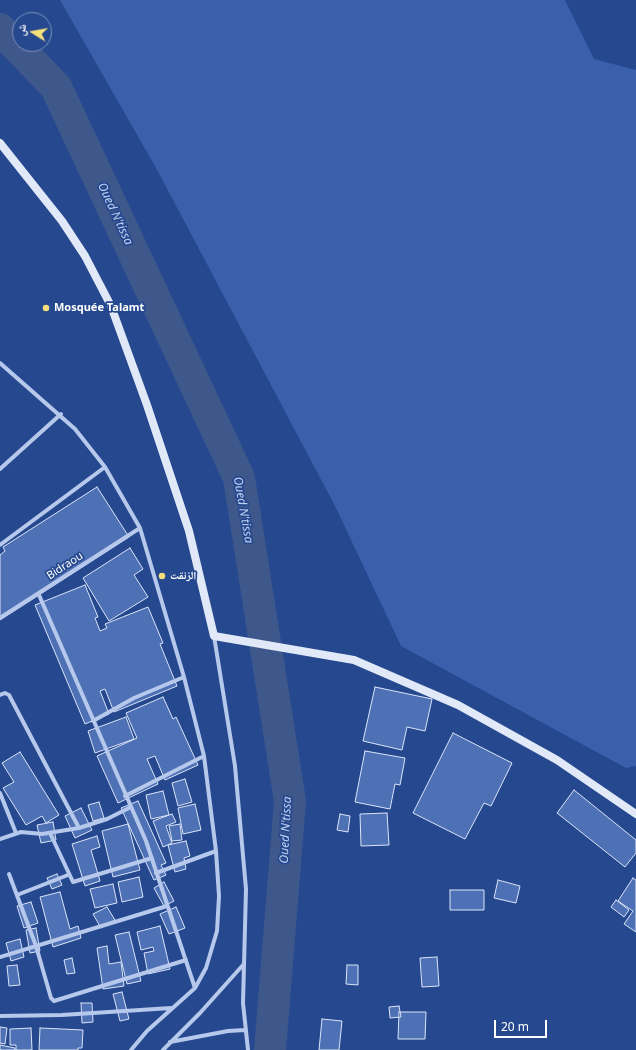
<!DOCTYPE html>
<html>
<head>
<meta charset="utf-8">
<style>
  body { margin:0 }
  #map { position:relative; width:636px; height:1050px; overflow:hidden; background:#25488f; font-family:"Noto Sans","Noto Naskh Arabic",sans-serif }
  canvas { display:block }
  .north { position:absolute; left:12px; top:12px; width:40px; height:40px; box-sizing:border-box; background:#25488f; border:1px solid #7c91bc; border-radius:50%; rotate:281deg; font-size:11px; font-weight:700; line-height:16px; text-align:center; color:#fff }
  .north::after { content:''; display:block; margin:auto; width:14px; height:18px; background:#f5df7a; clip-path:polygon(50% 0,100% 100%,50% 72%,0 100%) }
  .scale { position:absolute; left:494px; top:1020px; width:53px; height:18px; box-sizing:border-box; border:2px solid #fff; border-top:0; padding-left:5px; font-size:12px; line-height:14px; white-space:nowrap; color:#fff; -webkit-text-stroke:3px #25488f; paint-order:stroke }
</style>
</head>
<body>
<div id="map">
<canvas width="636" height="1050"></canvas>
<div class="north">ش</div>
<div class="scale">20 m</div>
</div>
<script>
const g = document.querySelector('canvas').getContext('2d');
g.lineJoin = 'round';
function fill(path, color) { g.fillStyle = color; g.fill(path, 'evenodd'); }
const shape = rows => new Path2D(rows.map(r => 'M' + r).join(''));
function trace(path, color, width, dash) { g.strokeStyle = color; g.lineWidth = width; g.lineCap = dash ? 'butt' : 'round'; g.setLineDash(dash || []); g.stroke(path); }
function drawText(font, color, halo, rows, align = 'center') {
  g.font = font + ' "Noto Sans","Noto Naskh Arabic",sans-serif'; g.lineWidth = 3.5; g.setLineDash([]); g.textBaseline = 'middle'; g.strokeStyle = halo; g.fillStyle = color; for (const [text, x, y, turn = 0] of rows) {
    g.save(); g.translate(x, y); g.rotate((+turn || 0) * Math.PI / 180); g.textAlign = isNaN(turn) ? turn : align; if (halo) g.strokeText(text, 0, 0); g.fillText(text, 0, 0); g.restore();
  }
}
fill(shape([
  [60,0,565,0,594,59,636,70,636,766,626,768,401,646,335,506,155,166]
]), '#3a60ac');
trace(shape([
  [0,29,56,87,239,478,290,801,270,1050]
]), '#3f588c', 32);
const building = shape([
  [97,487,129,537,0,620,0,555,5,551,3,547,97,487],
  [130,548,143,569,134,575,148,597,109,621,83,578,130,548],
  [85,585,98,617,95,618,100,631,107,628,105,624,148,607,163,643,160,644,177,686,114,712,105,689,100,691,109,714,85,724,35,605,85,585],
  [375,687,432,699,425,731,407,727,402,750,363,741,375,687],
  [163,697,173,719,176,717,198,765,165,780,155,756,147,759,158,784,118,803,97,756,137,738,126,713,163,697],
  [126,717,134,739,95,753,88,731,126,717],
  [453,733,512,763,491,806,484,803,465,839,413,813,453,733],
  [365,751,405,758,400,785,395,784,390,809,355,802,365,751],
  [20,752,59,815,46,823,42,816,26,825,3,788,14,782,2,763,20,752],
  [185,779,192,802,178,806,172,783,185,779],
  [574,790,636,840,636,853,625,867,557,813,574,790],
  [163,791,169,815,151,819,146,795,163,791],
  [138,801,166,863,161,865,166,875,154,880,121,808,138,801],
  [99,802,104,818,93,821,88,805,99,802],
  [195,804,201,830,183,834,178,808,195,804],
  [81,808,92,830,75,838,65,816,81,808],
  [387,813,389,845,361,846,360,814,387,813],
  [172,814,176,822,166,826,172,843,163,847,153,821,172,814],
  [340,814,350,816,348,832,337,830,340,814],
  [53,822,56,840,41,843,37,825,53,822],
  [128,824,140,870,113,877,102,831,128,824],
  [180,824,182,840,172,841,169,826,180,824],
  [97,836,100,847,91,850,100,881,85,886,72,844,97,836],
  [186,841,190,856,184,858,186,869,175,872,168,845,186,841],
  [57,874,62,885,52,889,47,878,57,874],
  [139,877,143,897,122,902,118,882,139,877],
  [633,878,636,880,636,932,624,924,633,911,618,901,633,878],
  [498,880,520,886,516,903,494,898,498,880],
  [164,882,174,901,164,906,154,888,164,882],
  [113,884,117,903,95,908,90,889,113,884],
  [450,890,484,890,484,910,450,910,450,890],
  [60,892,70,929,78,926,81,938,53,947,40,897,60,892],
  [616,900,629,910,624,917,611,907,616,900],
  [31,902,38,923,24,928,17,906,31,902],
  [107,907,115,920,101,928,93,914,107,907],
  [176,907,185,928,169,934,160,914,176,907],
  [160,926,170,969,148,974,144,953,154,951,153,947,141,950,137,932,160,926],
  [36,928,40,951,30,953,26,930,36,928],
  [129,932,141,981,127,984,115,935,129,932],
  [20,939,24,957,11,961,6,943,20,939],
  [107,946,109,964,121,962,124,986,103,989,97,948,107,946],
  [437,957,439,986,422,987,420,958,437,957],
  [72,958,75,973,67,974,64,960,72,958],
  [17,965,20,985,9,986,7,966,17,965],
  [347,965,358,965,358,985,346,984,347,965],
  [122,992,129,1019,120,1021,113,994,122,992],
  [81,1003,92,1003,93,1022,82,1023,81,1003],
  [399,1006,401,1017,390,1018,389,1007,399,1006],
  [399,1012,426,1012,425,1039,398,1039,399,1012],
  [322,1019,342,1021,339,1050,319,1050,322,1019],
  [0,1027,7,1028,5,1044,0,1043,0,1027],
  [31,1028,32,1050,16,1050,16,1045,10,1045,10,1029,31,1028],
  [40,1028,83,1030,82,1048,78,1048,78,1050,39,1050,40,1028],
  [0,1045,15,1048,15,1050,0,1050,0,1045]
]);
fill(building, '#4e70b5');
trace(building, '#dbe5f8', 1);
trace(shape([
  [0,363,75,429,105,467,140,528,184,677,204,756,216,851,219,896,217,931,206,968,195,988,147,1031,131,1050],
  [0,469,61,414],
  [0,545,105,467],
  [39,595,146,841,195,988],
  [0,618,140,528],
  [214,636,235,766,246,889,243,1003,248,1050],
  [0,695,5,693,9,695,79,828],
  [93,721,134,698,184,677],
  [0,793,16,833],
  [125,796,204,756],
  [50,833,73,882,152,858],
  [0,839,21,832,42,834,79,828,107,819,131,807],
  [156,873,216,851],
  [9,874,36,946,51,998,54,1001,186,960],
  [17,895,68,875],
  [0,957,167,906],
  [0,1016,62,1015,171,1008],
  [170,1042,228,1031,245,1030],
  [163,1050,200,1013,243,965]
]), '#b6c8eb', 4);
trace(shape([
  [0,143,62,221,85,256,111,306,147,405,189,531,214,636,354,660,458,705,557,760,636,814]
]), '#e1e9f9', 8);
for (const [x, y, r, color] of [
  [46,308,4,"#f5df7a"],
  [162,576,4,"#f5df7a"]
]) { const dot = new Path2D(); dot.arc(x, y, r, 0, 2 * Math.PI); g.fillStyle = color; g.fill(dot); trace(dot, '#25488f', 1.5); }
drawText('bold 11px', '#fff', '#25488f', [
  ["Mosquée Talamt",54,308],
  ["الزنقت",170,576]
], 'left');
drawText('11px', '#fff', '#25488f', [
  ["Bidraou",65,566,-33]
]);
drawText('italic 12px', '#c2d3f2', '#25488f', [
  ["Oued N'tissa",115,214,65],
  ["Oued N'tissa",243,510,80],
  ["Oued N'tissa",286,830,-87]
]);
</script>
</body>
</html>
